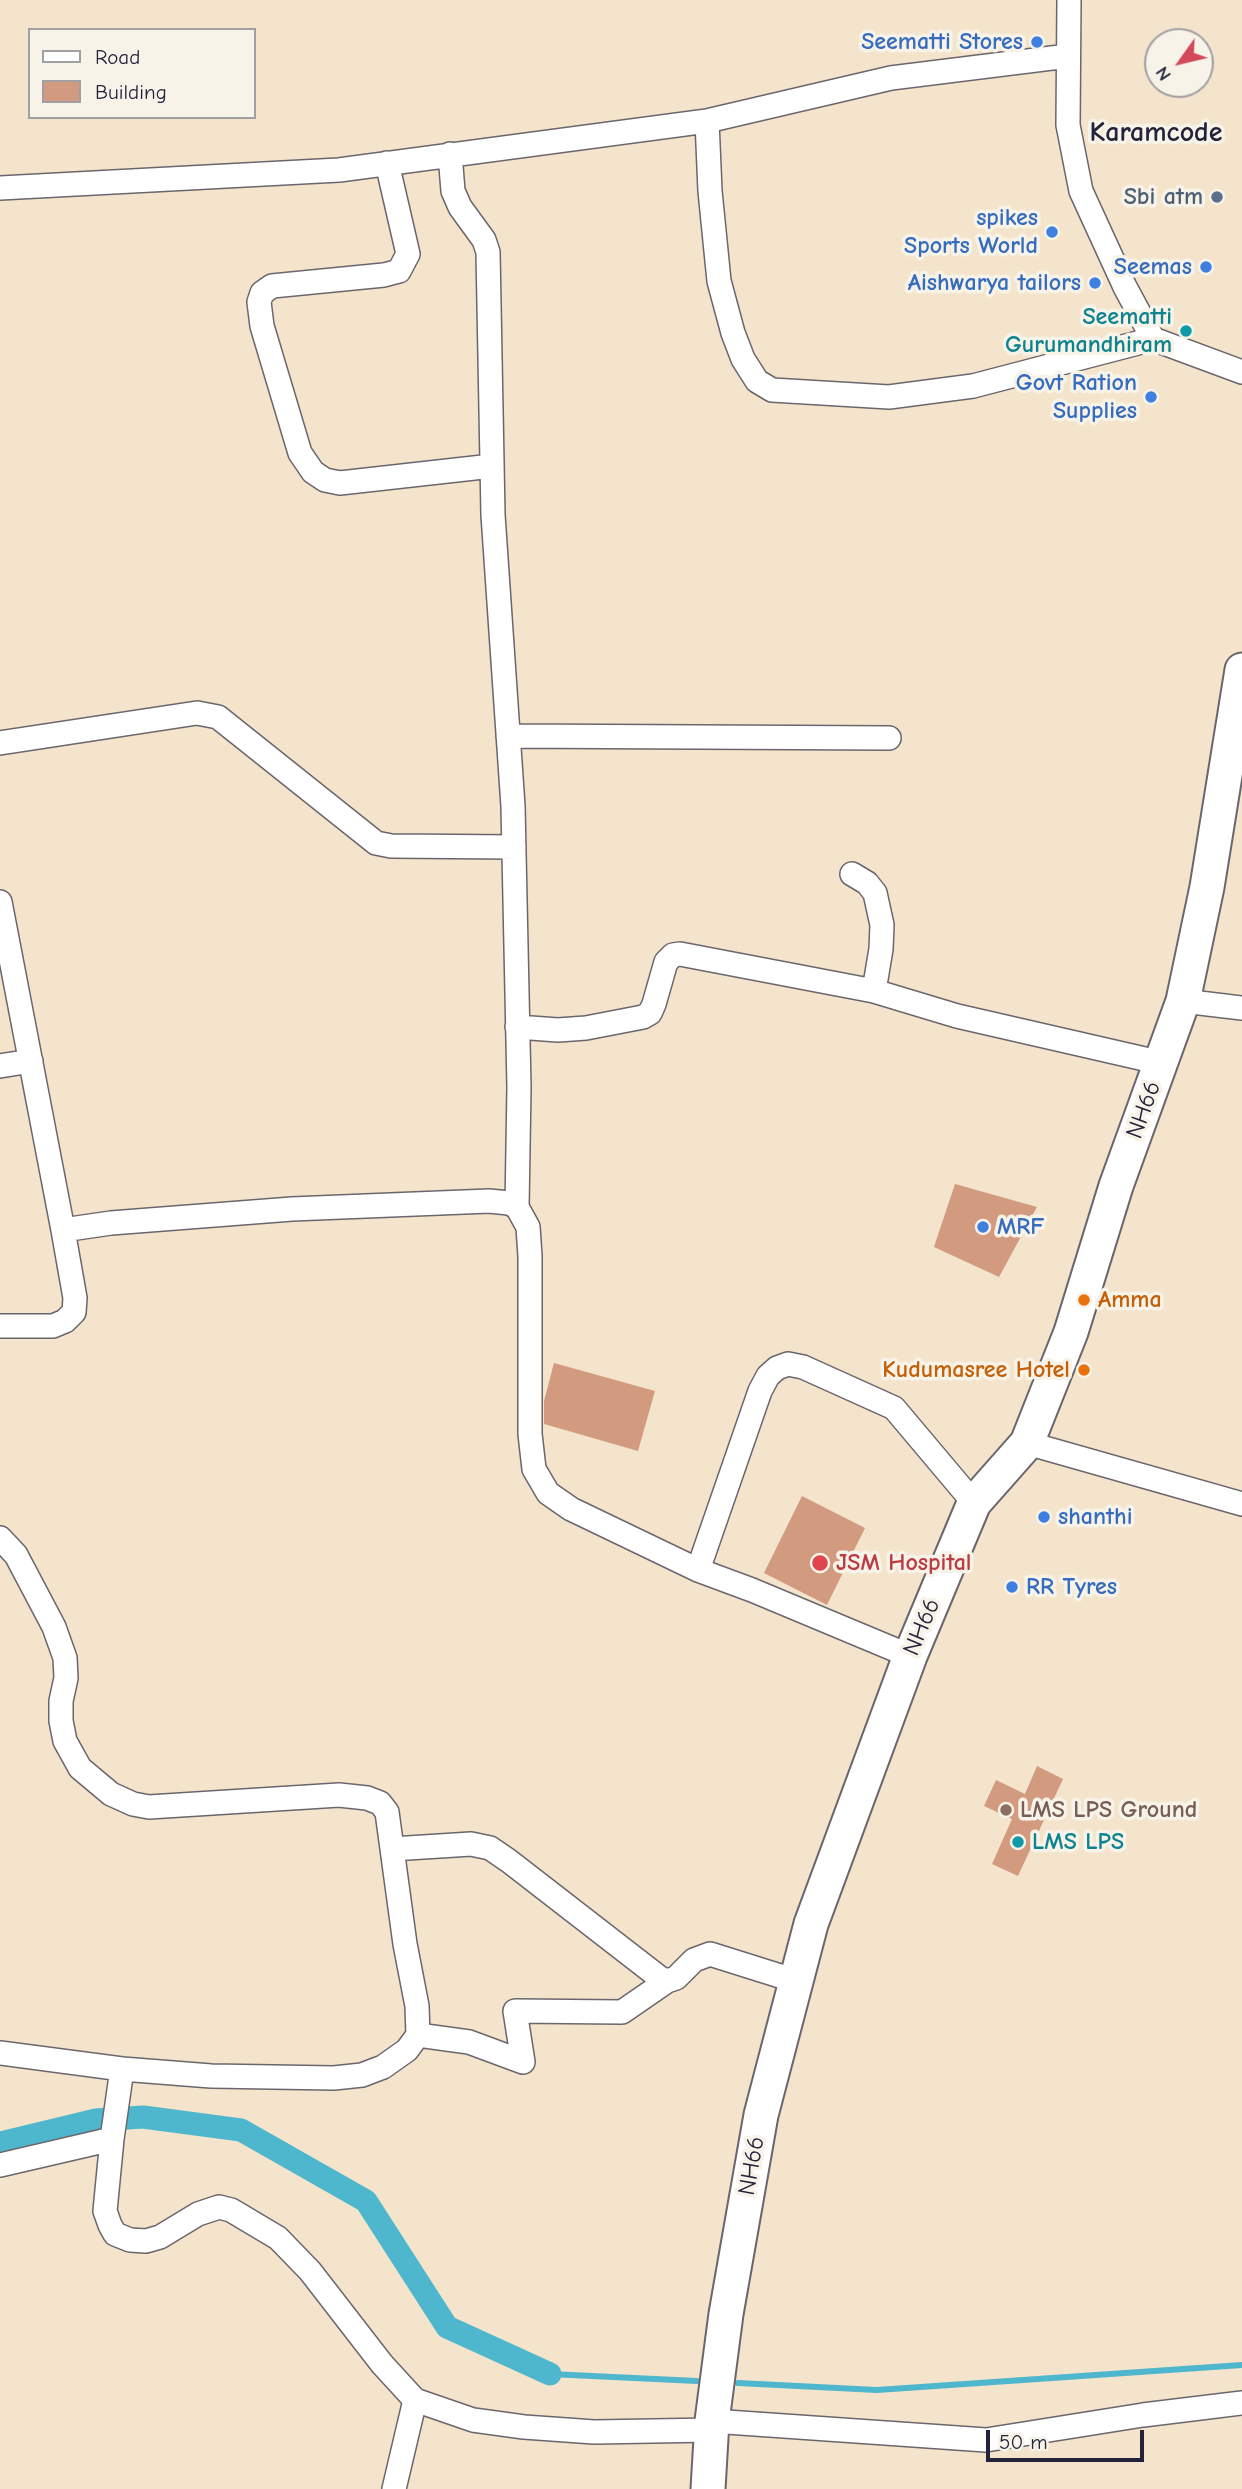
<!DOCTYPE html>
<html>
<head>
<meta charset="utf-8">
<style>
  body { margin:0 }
  #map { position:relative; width:1242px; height:2489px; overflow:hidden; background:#f3e4cb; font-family:"Comic Neue",sans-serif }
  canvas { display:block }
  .legend { position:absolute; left:28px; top:28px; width:228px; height:91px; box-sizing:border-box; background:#f7f3e8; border:2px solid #a29fa3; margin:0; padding:9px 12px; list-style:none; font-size:21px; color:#22223b }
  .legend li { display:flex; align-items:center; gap:14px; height:35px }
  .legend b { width:35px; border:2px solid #a29fa3 }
  .north { position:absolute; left:1144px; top:28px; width:70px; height:70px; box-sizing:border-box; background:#f7f3e8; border:2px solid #a29fa3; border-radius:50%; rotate:236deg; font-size:19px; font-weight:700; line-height:28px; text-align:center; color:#22223b }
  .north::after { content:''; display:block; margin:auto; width:24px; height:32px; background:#d1495b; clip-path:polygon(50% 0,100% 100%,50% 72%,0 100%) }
  .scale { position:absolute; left:986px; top:2430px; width:158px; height:32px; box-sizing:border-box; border:4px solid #22223b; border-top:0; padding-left:9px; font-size:21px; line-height:24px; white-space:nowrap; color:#22223b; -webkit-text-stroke:5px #f7f3e8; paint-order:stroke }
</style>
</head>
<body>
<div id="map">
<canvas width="1242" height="2489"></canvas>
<ul class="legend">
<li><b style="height:9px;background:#fff"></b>Road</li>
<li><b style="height:19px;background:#d29a7f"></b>Building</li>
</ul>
<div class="north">N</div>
<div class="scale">50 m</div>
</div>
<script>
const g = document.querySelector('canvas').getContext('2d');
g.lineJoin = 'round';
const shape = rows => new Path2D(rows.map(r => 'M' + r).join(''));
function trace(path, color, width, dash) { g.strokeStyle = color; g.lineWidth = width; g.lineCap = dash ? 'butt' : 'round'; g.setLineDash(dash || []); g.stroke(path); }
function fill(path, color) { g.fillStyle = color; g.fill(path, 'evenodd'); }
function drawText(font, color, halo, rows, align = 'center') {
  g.font = font + ' "Comic Neue",sans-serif'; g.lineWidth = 7; g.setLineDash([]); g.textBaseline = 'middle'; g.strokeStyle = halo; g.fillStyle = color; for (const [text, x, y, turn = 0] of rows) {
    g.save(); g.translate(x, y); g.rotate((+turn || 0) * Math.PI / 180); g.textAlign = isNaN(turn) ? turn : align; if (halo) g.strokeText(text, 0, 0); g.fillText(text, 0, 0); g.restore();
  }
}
trace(shape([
  [550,2374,697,2381],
  [738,2383,877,2390,1242,2365]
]), '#4fb7cd', 6);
trace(shape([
  [0,2143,96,2120,143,2117,241,2130,366,2201,447,2327,550,2374]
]), '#4fb7cd', 23);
fill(shape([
  [955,1184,1037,1207,999,1277,934,1247],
  [554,1363,655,1391,638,1451,544,1424,544,1401],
  [802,1496,865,1528,827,1605,764,1573],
  [1037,1766,1063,1779,1018,1876,992,1864,1012,1819,984,1806,996,1780,1025,1794]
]), '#d29a7f');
const minor = shape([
  [1069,0,1068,125,1081,191,1125,287,1153,339,1242,372],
  [707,121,710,191,719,281,733,333,743,359,757,381,772,390,889,397,973,386,1153,339],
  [450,154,453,191,460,207,484,240,488,252,493,515,513,806,519,1087,517,1207],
  [387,163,408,254,399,271,384,275,272,286,262,293,259,302,262,326,300,453,313,472,325,480,340,483,492,466],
  [0,188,339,170,707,121,891,78,1068,56],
  [508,736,889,738],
  [0,743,197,713,218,717,376,843,391,846,514,847],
  [852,874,867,883,875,893,882,925,881,949,874,991],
  [0,902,63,1230],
  [1183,1001,1242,1008],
  [517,1027,558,1030,586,1028,643,1017,650,1013,654,1004,666,962,673,955,680,954,874,991,957,1016,1162,1063],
  [0,1066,31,1061],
  [0,1326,53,1326,65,1321,74,1312,75,1298,63,1230,111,1223,292,1209,489,1201,509,1203,517,1207,528,1227,530,1256,530,1434,534,1469,548,1493,571,1509,698,1570,752,1590,910,1656],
  [1027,1443,1242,1504],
  [0,1538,16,1555,54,1627,65,1658,66,1678,61,1701,61,1721,65,1741,80,1768,111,1794,133,1804,149,1807,339,1795,367,1798,380,1803,387,1812,405,1944,417,2006,418,2035,407,2050,383,2067,362,2075,334,2078,211,2076,122,2069,0,2053],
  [698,1570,760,1391,768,1376,777,1368,788,1364,803,1367,894,1408,974,1503],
  [392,1849,471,1844,490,1848,509,1861,660,1978,667,1981,676,1978,694,1960,710,1954,796,1981],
  [418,2035,469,2042,523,2062,515,2011,622,2012,667,1981],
  [122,2069,112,2139,105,2211,110,2225,115,2234,130,2240,146,2241,160,2237,198,2214,219,2207,231,2210,278,2238,310,2271,382,2364,415,2400,473,2420,524,2427,594,2432,712,2430],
  [0,2165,112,2139],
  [712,2421,986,2440,1143,2415,1242,2403],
  [394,2489,415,2400]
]);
const highway = shape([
  [708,2489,712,2421,726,2314,761,2115,811,1924,910,1656,974,1503,1027,1443,1071,1332,1116,1186,1183,1001,1207,887,1242,670]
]);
trace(minor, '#6b666d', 26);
trace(highway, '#6b666d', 37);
trace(minor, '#fff', 23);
trace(highway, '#fff', 33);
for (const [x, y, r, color] of [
  [1037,42,7,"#3f7fe0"],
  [1217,197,7,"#5c6f8a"],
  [1052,232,7,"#3f7fe0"],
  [1206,267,7,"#3f7fe0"],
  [1095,283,7,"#3f7fe0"],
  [1186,331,7,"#0f9aa8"],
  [1151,397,7,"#3f7fe0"],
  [983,1227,7,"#3f7fe0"],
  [1084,1300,7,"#e8710a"],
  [1084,1370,7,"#e8710a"],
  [1044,1517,7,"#3f7fe0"],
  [820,1563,9,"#e0444e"],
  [1012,1587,7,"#3f7fe0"],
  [1006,1810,7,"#8d6e63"],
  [1018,1842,7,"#0f9aa8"]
]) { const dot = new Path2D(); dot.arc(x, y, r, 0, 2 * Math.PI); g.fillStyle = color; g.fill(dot); trace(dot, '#f7f3e8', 2.5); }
drawText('bold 24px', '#366cbe', '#f7f3e8', [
  ["Seematti Stores",1023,42],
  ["spikes",1038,218],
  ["Sports World",1038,246],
  ["Seemas",1192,267],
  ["Aishwarya tailors",1081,283],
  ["Govt Ration",1137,383],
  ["Supplies",1137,411],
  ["MRF",997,1227,"left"],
  ["shanthi",1058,1517,"left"],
  ["RR Tyres",1026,1587,"left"]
], 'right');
drawText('bold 24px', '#4e5e75', '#f7f3e8', [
  ["Sbi atm",1203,197]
], 'right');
drawText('bold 24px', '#0d838f', '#f7f3e8', [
  ["Seematti",1172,317],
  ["Gurumandhiram",1172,345],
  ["LMS LPS",1032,1842,"left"]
], 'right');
drawText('24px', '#22223b', '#f7f3e8', [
  ["NH66",1144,1110,-70],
  ["NH66",922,1627,-67],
  ["NH66",752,2166,-80]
]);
drawText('bold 24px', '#c56008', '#f7f3e8', [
  ["Amma",1098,1300],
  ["Kudumasree Hotel",1070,1370,"right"]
], 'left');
drawText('bold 24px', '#be3a42', '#f7f3e8', [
  ["JSM Hospital",836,1563]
], 'left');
drawText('bold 24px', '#785e54', '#f7f3e8', [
  ["LMS LPS Ground",1020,1810]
], 'left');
drawText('bold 28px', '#22223b', '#f7f3e8', [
  ["Karamcode",1156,133]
]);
</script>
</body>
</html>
